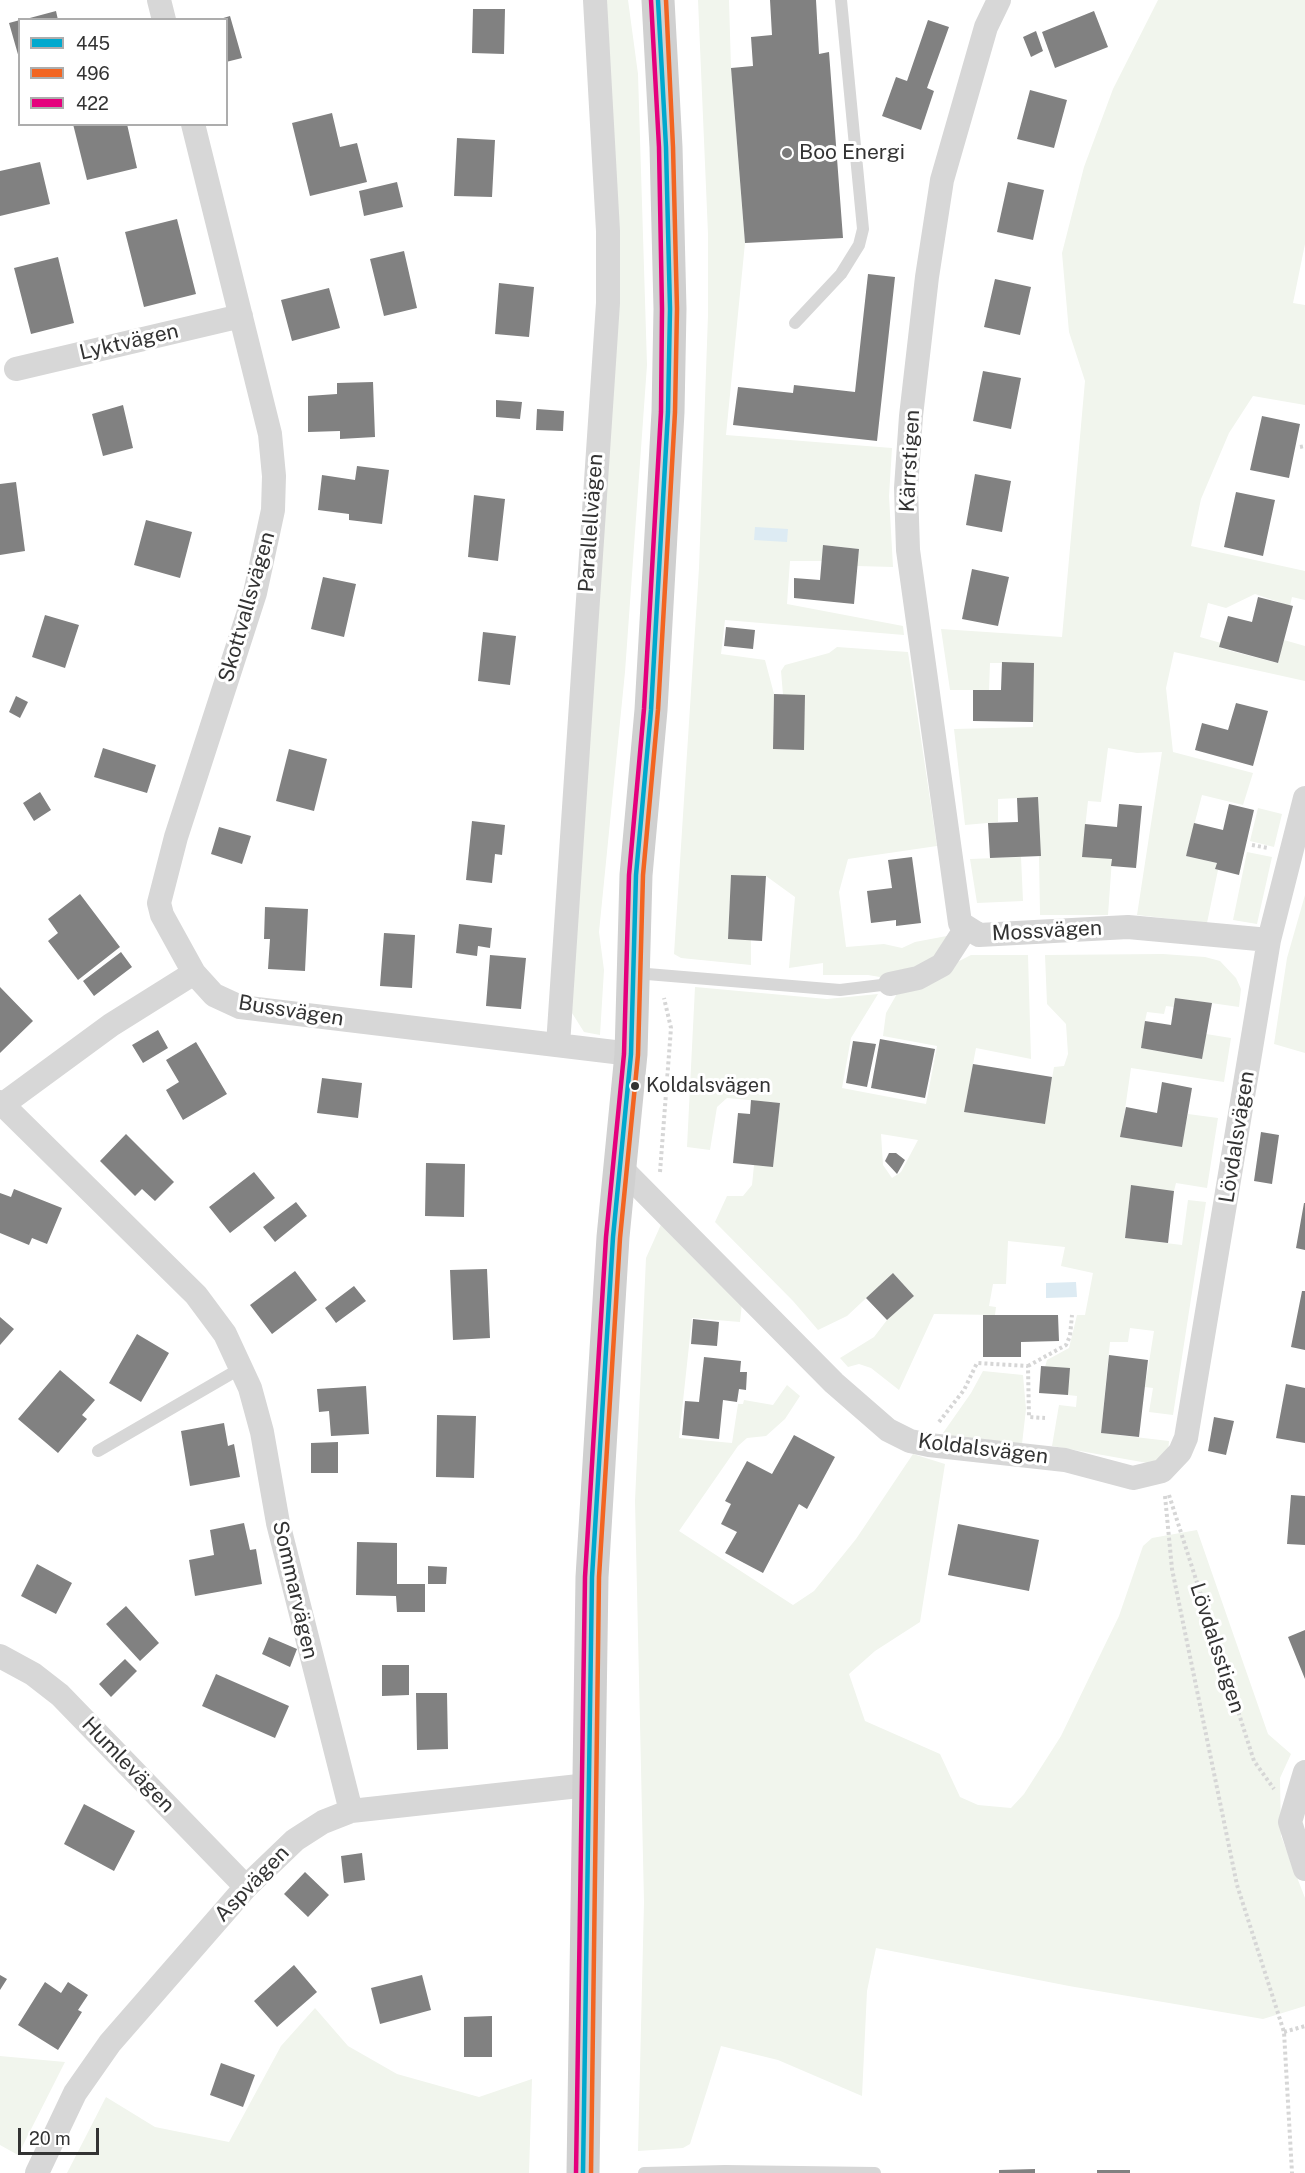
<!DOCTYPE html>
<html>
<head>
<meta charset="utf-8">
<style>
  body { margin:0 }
  #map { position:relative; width:1305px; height:2173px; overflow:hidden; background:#fff; font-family:"Public Sans",sans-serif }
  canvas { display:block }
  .legend { position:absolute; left:18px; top:18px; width:210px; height:108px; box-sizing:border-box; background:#fff; border:2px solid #adadad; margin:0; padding:8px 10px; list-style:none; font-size:18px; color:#333 }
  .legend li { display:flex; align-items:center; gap:12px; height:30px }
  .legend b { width:30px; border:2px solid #adadad }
  .scale { position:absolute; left:18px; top:2128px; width:81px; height:27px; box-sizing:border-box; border:3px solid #333; border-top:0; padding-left:8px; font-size:18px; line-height:21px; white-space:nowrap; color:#333; -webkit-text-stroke:4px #fff; paint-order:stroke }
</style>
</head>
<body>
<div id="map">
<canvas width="1305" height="2173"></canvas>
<ul class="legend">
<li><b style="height:8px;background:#00a9ce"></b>445</li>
<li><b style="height:8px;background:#f26522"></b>496</li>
<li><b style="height:8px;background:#e5007d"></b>422</li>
</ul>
<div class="scale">20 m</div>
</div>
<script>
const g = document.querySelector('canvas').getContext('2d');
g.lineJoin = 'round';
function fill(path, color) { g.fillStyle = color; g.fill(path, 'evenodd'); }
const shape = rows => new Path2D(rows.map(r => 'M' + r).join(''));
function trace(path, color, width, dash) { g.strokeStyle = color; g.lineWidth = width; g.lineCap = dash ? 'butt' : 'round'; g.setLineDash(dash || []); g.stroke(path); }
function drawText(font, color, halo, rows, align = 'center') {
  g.font = font + ' "Public Sans",sans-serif'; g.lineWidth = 6; g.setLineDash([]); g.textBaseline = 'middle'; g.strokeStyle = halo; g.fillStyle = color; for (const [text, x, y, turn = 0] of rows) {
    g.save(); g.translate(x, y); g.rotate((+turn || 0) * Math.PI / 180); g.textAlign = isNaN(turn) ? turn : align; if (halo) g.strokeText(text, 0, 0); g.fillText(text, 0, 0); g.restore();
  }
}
fill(shape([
  [605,0,628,0,638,74,647,365,625,672,599,932,604,970,600,1035,584,1032,572,1013,573,955,583,825],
  [698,0,729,0,731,68,745,243,726,435,892,448,889,496,893,567,857,566,859,549,824,545,822,561,790,561,787,604,903,626,904,635,725,620,721,654,765,660,774,694,773,749,803,750,805,696,783,695,781,671,785,665,829,653,837,647,908,652,937,846,848,859,839,892,846,947,884,944,902,948,915,942,952,935,939,956,904,974,880,977,868,975,823,975,823,963,789,968,795,897,766,876,731,875,728,939,751,940,751,965,681,958,674,954,699,568,708,315,708,234],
  [1158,0,1305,0,1305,244,1293,303,1305,305,1305,405,1253,396,1229,433,1201,499,1191,546,1305,571,1305,600,1292,597,1290,606,1255,594,1226,608,1208,603,1200,637,1221,643,1220,648,1277,663,1284,640,1305,646,1305,681,1174,652,1166,688,1173,752,1253,773,1243,805,1202,795,1186,856,1217,863,1215,869,1218,870,1207,923,1137,915,1162,752,1137,753,1108,748,1101,802,1088,801,1082,856,1112,859,1108,915,1040,915,1038,797,998,799,998,822,965,825,954,729,1033,727,1033,663,990,663,989,690,950,690,941,629,1062,637,1085,381,1069,332,1062,253,1084,167,1113,89],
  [1258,808,1282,814,1274,847,1250,841],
  [1247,852,1272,857,1257,924,1233,920],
  [1021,857,1023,901,977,903,970,859],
  [1305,895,1305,1053,1274,1044,1287,958],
  [1163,954,1205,957,1220,961,1236,978,1241,989,1239,1007,1176,998,1174,1007,1166,1006,1164,1014,1147,1012,1145,1021,1142,1048,1201,1059,1206,1034,1231,1038,1224,1082,1131,1068,1121,1137,1181,1147,1188,1114,1218,1118,1207,1188,1176,1183,1174,1191,1131,1186,1125,1238,1182,1245,1188,1200,1206,1202,1173,1415,1149,1412,1153,1388,1145,1387,1154,1331,1130,1328,1128,1342,1110,1342,1101,1433,1169,1441,1168,1453,1153,1464,1052,1446,1059,1405,1076,1407,1077,1396,1068,1395,1045,1367,1047,1360,1069,1348,1077,1315,1085,1315,1093,1273,1061,1266,1065,1247,1008,1241,1006,1284,993,1284,989,1306,996,1307,995,1315,934,1314,899,1390,871,1368,859,1364,848,1367,840,1358,874,1337,887,1320,914,1296,893,1273,847,1316,818,1330,793,1301,715,1222,727,1196,743,1196,752,1185,754,1165,773,1166,780,1103,727,1098,717,1107,710,1150,687,1147,695,987,827,999,878,994,851,1038,842,1088,926,1104,937,1046,883,1036,886,1013,898,992,971,955,1028,955,1031,1059,976,1048,964,1112,1044,1124,1054,1067,1064,1066,1068,1054,1066,1024,1047,1004,1045,955],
  [881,1134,918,1140,901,1172,892,1178,883,1165],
  [663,1220,742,1303,740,1322,692,1318,679,1438,732,1443,738,1404,743,1404,744,1400,773,1405,787,1385,800,1396,785,1419,766,1436,747,1438,738,1446,679,1531,793,1605,814,1591,856,1539,913,1454,945,1464,920,1622,875,1651,849,1674,865,1721,940,1754,960,1797,978,1805,1011,1808,1024,1794,1061,1736,1102,1651,1119,1616,1143,1546,1152,1538,1197,1530,1268,1734,1291,1754,1280,1778,1281,1836,1305,1898,1305,2006,1263,2019,1069,1986,876,1948,867,1991,862,2096,778,2060,721,2046,690,2144,683,2148,638,2151,644,1902,635,1501,646,1258],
  [983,1371,1023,1375,1026,1409,1022,1444,963,1440,943,1433,971,1393],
  [315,2008,348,2046,397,2074,479,2097,532,2079,529,2173,67,2173,106,2097,155,2127,229,2142,281,2046],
  [0,2056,65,2062,18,2155,0,2145]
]), '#f1f5ed');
fill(shape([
  [755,527,788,529,787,542,754,540],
  [1076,1282,1077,1297,1046,1298,1046,1283]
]), '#ddebf3');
fill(shape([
  [770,0,816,0,819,54,829,52,843,238,745,243,731,68,753,66,751,37,772,35],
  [473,9,505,9,504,54,472,53],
  [56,11,58,20,26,20,26,19],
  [1094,11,1108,47,1055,68,1042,32],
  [230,16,242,58,226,62,226,20,220,19],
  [20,20,20,58,19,58,9,23],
  [928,20,949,27,927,88,934,91,921,130,882,116,896,77,907,81],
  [1036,31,1043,51,1031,57,1023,37],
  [1030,90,1067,100,1054,148,1017,139],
  [332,113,340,147,357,143,367,182,310,196,292,123],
  [73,124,127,124,137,168,87,180],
  [457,138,495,140,492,197,454,196],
  [40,162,50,204,0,216,0,171],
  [397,182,403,207,364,216,359,191],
  [1008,182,1044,190,1033,240,997,232],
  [177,219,196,294,144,307,125,232],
  [404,251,417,308,384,316,370,259],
  [58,257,74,323,31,334,14,268],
  [868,274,895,277,877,441,733,425,738,387,793,393,794,385,855,392],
  [995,279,1031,287,1020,335,984,327],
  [499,283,534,287,529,337,495,334],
  [329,288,340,328,292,341,281,300],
  [983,371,1021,378,1011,429,973,421],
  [373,382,375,437,340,439,340,431,308,432,308,396,337,394,337,383],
  [496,400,522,402,520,419,496,417],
  [123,405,133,448,103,456,92,414],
  [537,409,564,411,563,431,536,430],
  [1262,416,1300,424,1289,478,1250,470],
  [357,466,389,470,382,524,349,520,349,514,318,510,322,475,355,480],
  [975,474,1011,481,1002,532,966,525],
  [16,482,25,551,0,555,0,484],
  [1236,492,1275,500,1263,556,1224,547],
  [474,495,505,499,498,561,468,557],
  [146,520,192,532,180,578,134,565],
  [823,545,859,549,854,604,794,598,794,578,820,580],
  [972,569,1009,577,998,626,962,619],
  [323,577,356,584,344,637,311,629],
  [1258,597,1293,606,1278,663,1219,647,1228,616,1252,622],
  [45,615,79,625,65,668,32,657],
  [726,627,755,630,753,649,724,646],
  [483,632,516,636,510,685,478,681],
  [1002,662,1034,663,1033,722,973,721,973,690,1001,690],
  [774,694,805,695,804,750,773,749],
  [16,696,28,702,20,718,9,712],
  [1236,703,1268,711,1253,766,1195,750,1202,723,1228,730],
  [103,748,156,765,147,793,94,777],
  [289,749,327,759,314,811,276,801],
  [40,792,51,810,34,821,23,803],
  [1038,797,1041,856,990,858,988,823,1018,822,1017,798],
  [1119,804,1142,806,1136,868,1111,866,1112,859,1082,857,1085,824,1117,827],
  [1229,804,1254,810,1239,875,1215,869,1217,863,1186,856,1194,823,1223,830],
  [472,821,505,825,502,855,495,854,492,883,466,880],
  [219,827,251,836,242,864,211,854],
  [912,857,921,923,896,926,896,920,871,923,867,891,892,888,888,860],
  [731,875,766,876,762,941,728,939],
  [80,894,120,947,78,980,48,941,58,933,48,919],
  [265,907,308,909,305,971,268,969,270,939,264,939],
  [459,924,492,928,490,948,478,946,477,956,456,953],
  [384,933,415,935,412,988,380,986],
  [121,952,132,967,94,996,83,981],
  [490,955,526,958,521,1009,486,1006],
  [0,987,33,1021,0,1053],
  [1175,998,1212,1003,1202,1059,1141,1048,1145,1021,1171,1025],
  [158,1030,168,1048,143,1063,132,1045],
  [880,1039,935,1049,925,1098,871,1088],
  [853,1041,876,1044,867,1087,846,1083],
  [196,1042,227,1094,183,1120,166,1090,179,1082,166,1060],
  [973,1064,1052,1077,1045,1124,964,1112],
  [322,1078,362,1083,358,1118,317,1113],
  [1162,1082,1192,1088,1182,1147,1120,1137,1126,1107,1157,1113],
  [751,1100,780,1103,773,1167,733,1163,738,1113,750,1114],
  [1261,1132,1279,1135,1272,1184,1254,1181],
  [126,1134,174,1182,155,1201,142,1189,135,1196,100,1161],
  [889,1153,896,1153,905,1160,897,1174,885,1161],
  [426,1163,465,1164,464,1217,425,1216],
  [254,1172,275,1198,230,1233,209,1207],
  [1131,1185,1174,1191,1168,1243,1125,1238],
  [14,1189,62,1208,47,1244,32,1238,29,1245,0,1233,0,1193,11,1197],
  [296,1202,307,1216,275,1242,263,1227],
  [1304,1203,1305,1203,1305,1250,1296,1248],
  [487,1269,490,1338,453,1340,450,1270],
  [295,1271,317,1300,272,1334,250,1305],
  [893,1273,914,1296,887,1320,866,1298],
  [354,1286,366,1301,336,1323,325,1308],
  [1302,1291,1305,1291,1305,1350,1291,1347],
  [983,1315,1058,1315,1059,1341,1021,1342,1021,1357,983,1357],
  [0,1317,14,1329,0,1345],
  [693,1319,719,1322,717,1346,691,1344],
  [137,1334,169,1353,141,1402,109,1383],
  [1109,1355,1148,1360,1139,1437,1101,1433],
  [704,1357,741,1361,740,1372,747,1372,746,1390,739,1389,737,1402,723,1400,719,1439,682,1435,685,1401,699,1402],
  [1041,1366,1070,1368,1068,1395,1039,1393],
  [60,1370,95,1400,82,1415,87,1419,58,1453,18,1419],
  [1286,1384,1305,1388,1305,1443,1276,1438],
  [366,1386,369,1434,331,1436,329,1411,319,1412,317,1389],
  [437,1415,476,1416,474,1478,436,1477],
  [1214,1417,1234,1421,1226,1455,1208,1451],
  [224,1423,228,1446,234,1444,240,1477,190,1486,181,1431],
  [794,1435,835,1457,807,1509,799,1504,763,1573,725,1553,737,1532,721,1524,731,1504,725,1501,747,1461,772,1474],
  [338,1442,338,1473,311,1473,311,1443],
  [1291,1495,1305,1496,1305,1545,1287,1544],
  [244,1523,250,1550,256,1549,262,1584,195,1596,189,1560,214,1555,210,1530],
  [958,1524,1039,1540,1029,1591,948,1575],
  [357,1542,397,1543,397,1584,425,1584,425,1612,397,1612,396,1596,356,1595],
  [37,1564,72,1583,56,1614,21,1596],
  [428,1566,447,1567,446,1584,428,1584],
  [126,1606,159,1643,140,1661,106,1624],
  [1305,1630,1305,1679,1288,1637],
  [269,1637,297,1649,290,1667,262,1654],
  [125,1659,137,1671,111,1697,99,1684],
  [382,1665,409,1665,409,1695,382,1696],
  [216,1674,289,1706,275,1738,202,1706],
  [416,1693,447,1693,448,1749,417,1750],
  [84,1804,135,1831,114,1871,64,1844],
  [362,1853,365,1880,344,1883,341,1856],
  [305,1872,329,1895,308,1917,284,1894],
  [294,1965,317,1992,277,2027,254,2001],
  [0,1975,7,1979,0,1990],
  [422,1975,431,2010,380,2024,371,1988],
  [45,1982,61,1993,68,1982,88,1995,78,2010,82,2012,58,2050,18,2025],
  [492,2016,492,2057,464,2057,464,2017],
  [221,2063,255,2075,243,2107,210,2095],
  [1035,2169,1035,2173,999,2173,999,2170],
  [1097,2170,1130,2170,1130,2173,1097,2173]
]), '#818181');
trace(shape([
  [1300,447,1305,446],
  [1252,845,1268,848],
  [660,1172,671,1028,664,998],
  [1028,1366,1066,1345,1070,1336,1072,1315],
  [939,1422,964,1390,977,1363,1028,1366,1029,1417,1045,1418],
  [1169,1495,1254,1761,1274,1789],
  [1165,1496,1172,1569,1237,1885,1284,2032,1292,2173],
  [1284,2032,1305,2026]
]), '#d6d6d6', 4, [3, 3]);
trace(shape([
  [795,323,841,274,859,245,863,229,841,0],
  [635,973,840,990,890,984],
  [98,1451,241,1368],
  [644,2173,725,2171,875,2173]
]), '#d7d7d7', 12);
trace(shape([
  [159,0,164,20],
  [999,0,986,27,942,180,927,277,911,416,906,488,908,550,960,923,979,935,1128,927,1269,940],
  [193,124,270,434,274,476,273,510,255,593,176,837,159,903,162,915,194,973],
  [16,369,241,316],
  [890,984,918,978,942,965,966,928],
  [558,1045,608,303,608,231,595,0],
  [0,1102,196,1295,225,1334,250,1388,262,1432,278,1523,351,1811],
  [2,1105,111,1025,194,973,214,995,240,1007,631,1054],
  [621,1168,834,1383,888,1430,910,1441,929,1445,1065,1460,1133,1478,1162,1471,1180,1452,1186,1438,1269,940,1305,798],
  [0,1656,33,1674,60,1695,246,1887],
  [1305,1772,1290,1822,1305,1869],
  [37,2173,75,2093,110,2043,246,1887,295,1840,323,1822,351,1811,588,1785]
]), '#d7d7d7', 24);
trace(shape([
  [583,2173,592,1577,613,1237,631,1054,636,875,651,710,668,412,670,309,666,147,658,0]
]), '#d0d0d0', 33);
trace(shape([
  [583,2173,592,1577,613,1237,631,1054,636,875,651,710,668,412,670,309,666,147,658,0]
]), '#00a9ce', 4.5);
trace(shape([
  [591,2173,599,1577,620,1238,638,1055,643,875,658,710,675,412,677,309,673,147,666,0]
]), '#f26522', 4.5);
trace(shape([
  [576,2173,585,1577,606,1237,624,1054,629,875,644,709,661,412,662,309,659,147,651,0]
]), '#e5007d', 4.5);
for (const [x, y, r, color] of [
  [787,153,6,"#7a7a7a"],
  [635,1086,5,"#333"]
]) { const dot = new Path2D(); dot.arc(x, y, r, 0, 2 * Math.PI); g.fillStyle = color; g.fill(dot); trace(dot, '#fff', 2); }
drawText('20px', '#333', '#fff', [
  ["Koldalsvägen",646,1086]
], 'left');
drawText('21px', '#333', '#fff', [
  ["Boo Energi",799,153]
], 'left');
drawText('21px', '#333', '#fff', [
  ["Lyktvägen",129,342,-13],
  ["Kärrstigen",910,461,-87],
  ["Parallellvägen",591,523,-86],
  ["Skottvallsvägen",247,607,-74],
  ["Mossvägen",1047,931,-3],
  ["Bussvägen",291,1011,9],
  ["Lövdalsvägen",1237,1137,-81],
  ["Koldalsvägen",983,1449,7],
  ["Sommarvägen",295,1590,77],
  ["Lövdalsstigen",1217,1648,72],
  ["Humlevägen",128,1765,46],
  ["Aspvägen",252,1884,-46]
]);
</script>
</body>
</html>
